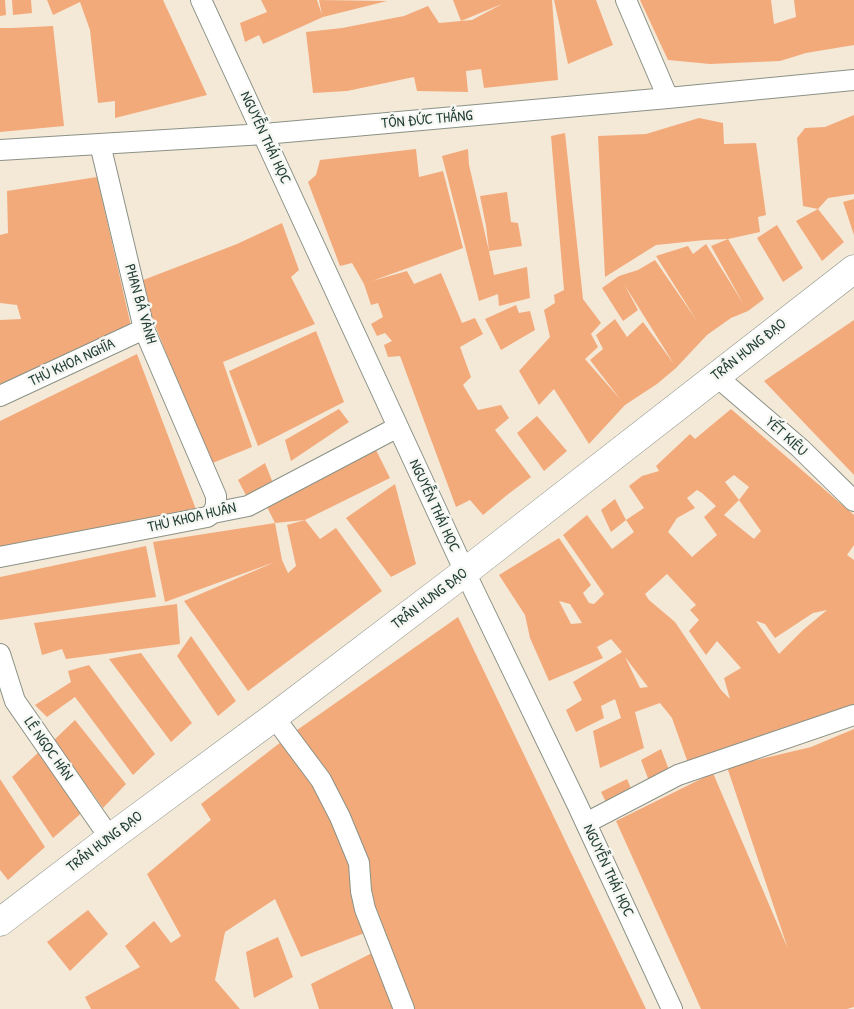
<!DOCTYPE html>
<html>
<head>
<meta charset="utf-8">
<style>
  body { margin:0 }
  canvas { display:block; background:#f4e8d7 }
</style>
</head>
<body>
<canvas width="854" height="1009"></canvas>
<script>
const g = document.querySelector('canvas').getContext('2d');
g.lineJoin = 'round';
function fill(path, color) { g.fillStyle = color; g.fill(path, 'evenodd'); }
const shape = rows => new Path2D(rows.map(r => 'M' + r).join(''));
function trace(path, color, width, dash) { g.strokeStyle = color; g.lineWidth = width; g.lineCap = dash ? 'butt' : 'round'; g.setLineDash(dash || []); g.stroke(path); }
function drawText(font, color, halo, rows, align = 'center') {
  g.font = font + ' "Patrick Hand",sans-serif'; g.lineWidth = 5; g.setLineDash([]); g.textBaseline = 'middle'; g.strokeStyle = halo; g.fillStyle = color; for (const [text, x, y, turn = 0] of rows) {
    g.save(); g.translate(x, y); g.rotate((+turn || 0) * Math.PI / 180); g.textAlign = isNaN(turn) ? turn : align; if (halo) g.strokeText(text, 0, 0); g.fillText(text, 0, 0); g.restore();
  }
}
fill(shape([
  [0,0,5,0,6,15,0,16],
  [12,0,31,0,32,13,13,15],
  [47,0,163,0,207,95,115,118,115,101,98,103,90,30,80,2,53,15],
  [261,0,317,0,322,15,319,0,387,1,323,17,263,44,259,35,245,42,240,23,267,12],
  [453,0,552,0,558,80,484,88,481,69,466,71,468,92,417,91,414,77,347,91,313,93,306,32,342,28,404,16,428,6,439,23,461,21],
  [502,4,472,20,461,21],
  [554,0,596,0,613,45,568,64],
  [640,0,771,0,774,24,796,17,794,0,854,0,854,45,806,53,780,61,710,64,668,60],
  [53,26,64,126,0,132,0,28,12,28],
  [854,115,854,194,828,198,818,209,803,206,797,138,805,128,825,127],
  [699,118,723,123,724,144,756,143,766,215,758,217,760,232,728,239,764,299,748,311,731,318,707,335,676,368,657,384,625,405,589,444,554,389,539,405,519,371,550,337,544,310,555,303,554,295,564,290,551,136,565,133,583,299,601,323,591,334,598,347,585,359,620,399,590,360,603,349,596,335,615,319,627,337,643,322,674,364,624,284,638,310,623,321,602,288,619,276,638,270,655,260,697,321,656,256,688,246,693,254,706,244,743,303,711,246,728,239,705,240,656,245,605,277,598,136,646,134],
  [416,149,419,177,443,171,463,248,372,281,407,271,414,284,441,273,462,323,475,318,483,334,460,347,471,377,463,385,478,410,501,405,509,418,495,430,531,477,507,495,483,515,470,500,456,507,400,356,388,357,384,345,392,341,385,333,377,336,371,324,383,317,378,303,371,305,364,284,352,263,340,266,308,182,316,175,320,160],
  [468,149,469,165,489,251,486,226,480,196,507,192,511,222,518,223,522,246,489,251,494,275,527,267,530,298,499,306,498,294,479,301,442,156],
  [97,177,131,326,0,384,0,320,21,319,17,305,0,303,0,235,8,233,7,191],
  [854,199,854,235,843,202],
  [818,209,844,242,822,261,796,221],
  [282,223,299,270,291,277,315,324,223,362,252,447,210,464,138,282,237,244],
  [777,225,803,268,783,282,757,238],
  [516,305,519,313,530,311,535,330,501,350,485,319],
  [854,320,854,475,764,381],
  [316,331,344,402,258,446,229,371],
  [137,354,197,512,0,551,0,421],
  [339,409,349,422,291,461,285,440],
  [731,409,854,515,854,545,847,555,854,560,854,706,688,763,672,718,660,703,635,712,644,748,600,768,593,731,621,718,615,699,601,706,604,718,576,732,566,710,582,700,573,682,622,652,611,639,597,647,603,658,549,681,530,638,525,615,499,575,559,538,591,585,583,593,589,603,594,604,604,594,563,535,587,515,612,549,634,532,626,520,644,508,629,486,642,476,659,471,656,466,690,434,695,439],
  [734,475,749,487,739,500,761,531,754,539,724,515,739,500,725,482],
  [697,490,702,493,716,506,704,517,717,535,692,557,668,532,677,518,695,508,687,498],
  [667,574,696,605,690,610,699,620,689,631,706,655,717,641,741,668,724,678,730,699,721,690,675,622,649,600,645,594],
  [559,601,570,604,582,623,571,624],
  [827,610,803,630,779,654,756,621,765,624,775,638,813,613],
  [625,657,648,687,640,688],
  [537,416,567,451,544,471,517,433],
  [373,444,390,478,305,520,320,539,336,528,382,591,248,691,184,601,275,562,165,602,153,542,275,523,263,499],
  [305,520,287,525,296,566,288,573,282,560,275,523],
  [265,463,275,488,250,503,238,480],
  [395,484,416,564,391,577,346,518],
  [615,499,626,520,611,532,601,510],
  [146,546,156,597,0,620,0,577],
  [177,604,180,644,66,659,62,649,42,655,34,623],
  [458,617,646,1009,411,1009,370,931,301,957,275,899,225,932,215,980,240,1009,91,1009,85,997,140,967,125,946,154,921,171,943,181,936,147,874,211,820,201,804,290,735],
  [191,636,236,701,218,716,177,656],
  [141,653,192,723,171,742,109,659],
  [89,665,155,754,133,775,75,697,47,717,35,705,71,682,68,671],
  [75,720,126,784,103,808,54,740],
  [854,729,854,1007,847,1009,701,1009,616,821,713,773,788,949,727,767,811,747],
  [661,749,671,775,651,786,641,760],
  [41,750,86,809,53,838,12,777],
  [0,779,45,847,8,880,0,870],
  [627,779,633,793,606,802,601,792],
  [88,910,108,934,70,971,47,942],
  [278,937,293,977,254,998,246,952],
  [374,952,395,1009,319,1009,311,984]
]), '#f3aa7b');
const minor = shape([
  [201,0,465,572,577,804,672,1009],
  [626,0,668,98],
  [100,144,144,329,216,496,216,505,213,513],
  [0,150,264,134,668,98,854,80],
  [716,376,800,448,854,501],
  [0,396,144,329],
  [0,557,207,517,213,513,248,506,398,427],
  [0,654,15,701,110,838],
  [274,717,321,780,340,817,359,863,361,891,365,909,404,1009],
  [586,823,678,775,854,715]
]);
const highway = shape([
  [0,922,110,838,274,717,465,572,854,269]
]);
trace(minor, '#8a9286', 22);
trace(highway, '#8a9286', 29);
trace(minor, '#fff', 20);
trace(highway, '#fff', 28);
drawText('15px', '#1f3d34', '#f6f6f2', [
  ["TÔN ĐỨC THẮNG",427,120,-5],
  ["NGUYỄN THÁI HỌC",265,138,65],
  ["PHAN BÁ VÀNH",140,304,74],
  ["TRẦN HƯNG ĐẠO",749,350,-38],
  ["THỦ KHOA NGHĨA",72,363,-25],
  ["YẾT KIÊU",786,437,42],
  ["NGUYỄN THÁI HỌC",434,506,65],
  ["THỦ KHOA HUÂN",192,518,-13],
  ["TRẦN HƯNG ĐẠO",430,599,-37],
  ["LÊ NGỌC HÂN",48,749,55],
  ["TRẦN HƯNG ĐẠO",105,842,-37],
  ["NGUYỄN THÁI HỌC",608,871,65]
]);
</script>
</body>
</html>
